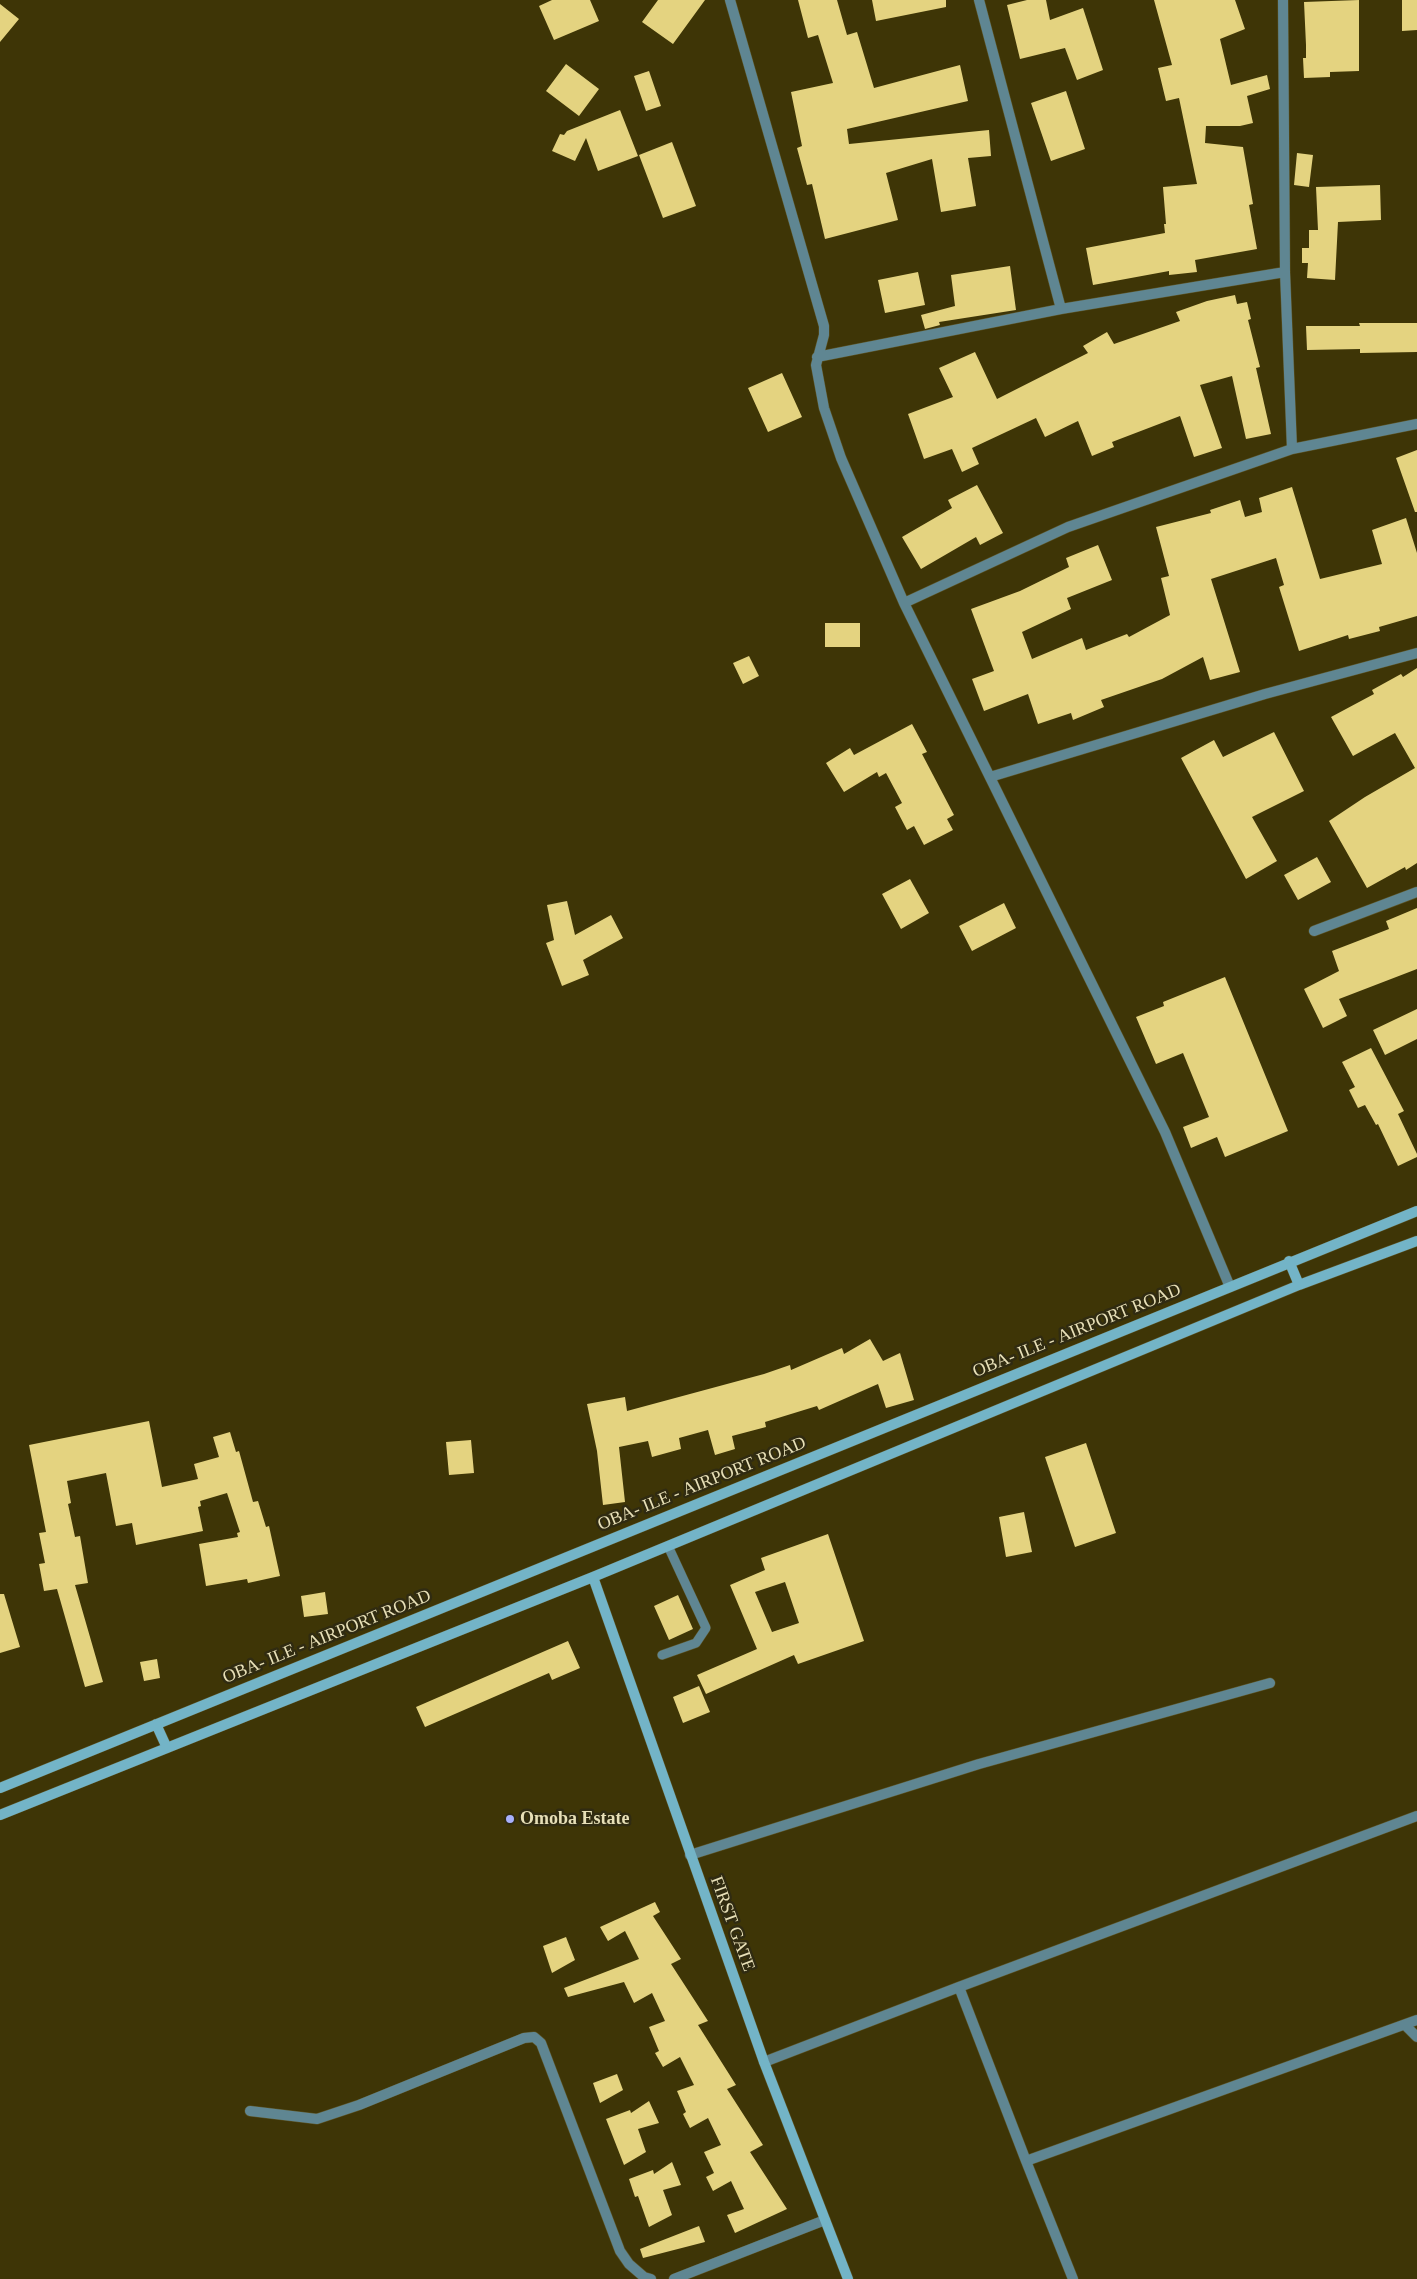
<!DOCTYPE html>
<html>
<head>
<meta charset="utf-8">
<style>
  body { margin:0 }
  canvas { display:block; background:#3e3506 }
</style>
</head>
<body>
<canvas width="1417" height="2279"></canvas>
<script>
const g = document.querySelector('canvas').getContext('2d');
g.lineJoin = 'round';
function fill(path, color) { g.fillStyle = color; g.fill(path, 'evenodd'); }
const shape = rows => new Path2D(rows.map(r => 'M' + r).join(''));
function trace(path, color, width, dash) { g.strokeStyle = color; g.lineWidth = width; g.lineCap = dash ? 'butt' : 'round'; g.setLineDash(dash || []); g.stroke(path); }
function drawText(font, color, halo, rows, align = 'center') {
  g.font = font + ' Georgia,serif'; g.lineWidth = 5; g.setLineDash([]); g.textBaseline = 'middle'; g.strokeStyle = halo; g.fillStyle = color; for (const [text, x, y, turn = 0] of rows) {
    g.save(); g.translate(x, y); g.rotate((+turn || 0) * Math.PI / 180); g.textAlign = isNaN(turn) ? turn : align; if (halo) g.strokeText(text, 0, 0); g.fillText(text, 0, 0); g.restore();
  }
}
fill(shape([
  [552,0,590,0,599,21,554,40,539,6],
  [658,0,705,0,673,44,642,22],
  [798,0,837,0,847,35,857,32,874,88,960,65,968,101,847,129,849,144,989,130,991,156,968,158,976,206,941,212,932,159,886,173,898,220,825,239,812,184,807,185,797,148,802,146,791,92,833,83,818,35,808,38],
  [872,0,946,0,946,7,876,21],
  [1027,0,1046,0,1050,20,1083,8,1103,70,1077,80,1065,48,1020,59,1007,5],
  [1154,0,1235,0,1245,29,1220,39,1231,85,1267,75,1270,89,1247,96,1253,123,1240,126,1206,126,1205,143,1243,147,1253,204,1249,205,1257,249,1195,260,1197,272,1169,275,1169,271,1093,285,1086,248,1165,233,1164,224,1166,224,1163,187,1197,184,1179,98,1166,101,1158,68,1172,65],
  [1359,0,1359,71,1330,72,1330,77,1304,78,1303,58,1306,58,1306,45,1304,2],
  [1402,0,1417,0,1417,30,1402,31],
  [0,4,19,19,0,42],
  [566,64,599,89,579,116,546,91],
  [649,71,661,106,646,111,634,76],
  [1066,91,1085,149,1051,161,1031,103],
  [620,110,638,156,598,171,586,138,575,161,552,151,560,134,564,135,567,131],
  [672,142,696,206,663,218,639,155],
  [1297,153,1313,155,1309,187,1294,185],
  [1380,185,1381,220,1338,222,1335,280,1307,278,1308,263,1302,263,1302,248,1309,248,1309,230,1318,230,1316,187],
  [1010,266,1016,310,939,322,940,325,925,329,921,315,955,306,951,275],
  [918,272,925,305,885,313,878,280],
  [1235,295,1237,304,1247,302,1251,319,1248,320,1260,367,1256,368,1271,434,1246,439,1232,376,1200,385,1222,448,1194,457,1180,416,1112,442,1114,447,1092,456,1078,421,1045,437,1036,418,972,448,979,464,962,472,952,449,924,459,908,414,953,397,939,368,975,352,997,399,1088,353,1083,346,1107,332,1114,344,1180,321,1176,312,1207,301],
  [1359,323,1417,323,1417,352,1360,353,1360,349,1307,350,1306,326,1360,326],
  [782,373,802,417,768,432,748,388],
  [1417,450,1417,512,1415,512,1396,458],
  [977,485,1003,533,980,545,976,537,921,569,902,537,952,508,948,500],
  [1292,487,1320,579,1382,564,1372,530,1406,518,1417,553,1417,616,1379,627,1380,631,1349,639,1348,635,1299,651,1279,587,1284,585,1276,558,1211,579,1240,672,1210,680,1203,657,1162,679,1101,700,1104,707,1073,720,1071,713,1038,724,1028,694,984,711,972,679,994,671,971,609,1020,591,1069,567,1066,558,1098,545,1112,580,1067,598,1071,609,1022,632,1032,659,1082,638,1086,650,1127,634,1129,637,1170,615,1161,578,1169,576,1156,527,1211,513,1210,510,1240,500,1245,517,1262,512,1259,498],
  [825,623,860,623,860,647,825,647],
  [749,656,759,676,743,684,733,663],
  [1417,668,1417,863,1406,870,1405,867,1367,888,1329,821,1365,797,1415,768,1395,733,1353,756,1331,717,1374,694,1372,690,1401,674,1403,677],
  [912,724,927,752,922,754,954,815,947,819,953,830,924,845,914,826,907,830,895,807,902,803,886,773,879,777,877,772,844,792,826,763,850,748,854,755],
  [1274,732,1304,791,1252,817,1277,861,1246,879,1181,758,1214,740,1223,757],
  [1317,857,1331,882,1298,900,1284,875],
  [910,879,929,913,901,929,882,894],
  [567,901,575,935,611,915,623,938,583,960,589,975,562,986,546,943,554,940,547,905],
  [1004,903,1016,928,972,951,959,926],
  [1417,908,1417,969,1339,999,1347,1016,1323,1028,1304,989,1339,971,1332,951,1389,929,1386,921],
  [1225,977,1288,1131,1225,1157,1217,1137,1191,1148,1183,1127,1209,1117,1183,1053,1156,1064,1136,1017,1164,1006,1163,1002],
  [1417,1009,1417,1039,1385,1055,1373,1030],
  [1371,1048,1404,1111,1398,1114,1417,1154,1417,1157,1398,1166,1378,1124,1376,1125,1365,1105,1358,1108,1349,1090,1355,1087,1342,1062],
  [870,1339,883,1361,900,1353,914,1400,886,1408,878,1384,819,1410,817,1406,765,1422,766,1427,732,1436,735,1449,715,1455,708,1430,679,1438,681,1449,652,1457,648,1441,619,1447,625,1502,603,1505,597,1451,587,1404,625,1397,627,1411,764,1374,790,1365,791,1370,842,1348,844,1354],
  [149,1421,162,1487,198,1479,194,1464,219,1457,213,1437,230,1432,236,1452,239,1451,253,1502,258,1501,266,1527,269,1526,280,1576,248,1583,247,1579,206,1586,199,1544,238,1537,237,1533,240,1532,227,1493,200,1501,201,1506,198,1507,203,1531,136,1545,132,1523,116,1526,106,1473,67,1481,71,1503,68,1504,75,1537,80,1536,88,1583,75,1585,103,1682,85,1687,57,1589,44,1591,39,1564,45,1563,39,1533,46,1532,29,1445],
  [471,1440,474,1473,449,1475,446,1442],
  [1086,1443,1116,1533,1075,1547,1045,1457],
  [1024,1512,1032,1552,1006,1557,999,1517],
  [828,1534,864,1641,798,1664,794,1655,706,1694,697,1675,757,1649,730,1585,765,1570,761,1558],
  [785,1582,799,1623,772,1632,755,1592],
  [325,1592,328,1614,304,1617,301,1596],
  [0,1594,4,1594,20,1647,0,1653],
  [678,1595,693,1629,669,1640,654,1606],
  [568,1641,580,1668,552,1680,549,1673,425,1727,416,1707],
  [157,1659,160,1678,144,1681,140,1662],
  [699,1686,710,1712,683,1723,673,1697],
  [655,1902,660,1912,653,1916,681,1959,671,1964,708,2021,698,2025,736,2085,727,2089,763,2145,750,2152,787,2209,735,2233,727,2215,744,2209,731,2181,713,2191,706,2177,714,2173,704,2152,721,2145,708,2118,690,2128,683,2114,686,2112,677,2091,694,2085,680,2057,663,2067,655,2053,659,2051,649,2027,665,2021,652,1993,634,2003,624,1982,568,1997,564,1988,639,1959,625,1931,608,1941,600,1927],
  [566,1937,575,1960,552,1973,543,1946],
  [617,2074,623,2090,600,2103,593,2083],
  [649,2101,659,2123,638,2129,646,2152,624,2165,606,2119,630,2110,631,2113],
  [672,2162,681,2185,663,2190,672,2215,649,2227,638,2196,635,2197,629,2179,653,2170,654,2174],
  [699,2226,705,2242,643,2258,640,2249]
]), '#e4d380');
const lane = shape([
  [662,1655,696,1643,706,1628,668,1546]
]);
const street = shape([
  [730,0,824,326,824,335,816,365,824,408,841,458,904,603,1165,1132,1230,1287],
  [979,0,1061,309],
  [1283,0,1285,272,1292,449],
  [817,357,1061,309,1285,272],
  [904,603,1068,527,1292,449,1417,424],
  [990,777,1265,694,1417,653],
  [1314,931,1417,892],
  [690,1855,979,1764,1270,1683],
  [959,1987,1026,2161,1417,2020],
  [1405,2025,1417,2037],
  [764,2062,959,1987,1417,1816],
  [250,2111,317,2119,359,2105,524,2038,534,2037,541,2043,620,2251,629,2264,644,2277,651,2279],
  [1026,2161,1073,2279],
  [674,2279,825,2220]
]);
const secondary = shape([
  [1289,1261,1299,1285],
  [593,1577,764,2062,848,2279],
  [156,1724,167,1748],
  [0,1788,1417,1211],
  [0,1815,593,1577,1299,1285,1417,1241]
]);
trace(lane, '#5c5426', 10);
trace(street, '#5c5426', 11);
trace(secondary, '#5c5426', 11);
trace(lane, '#5f8692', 9);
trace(street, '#5f8692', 10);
trace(secondary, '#73b4c7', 10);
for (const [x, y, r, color] of [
  [510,1819,5,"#a8b0fc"]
]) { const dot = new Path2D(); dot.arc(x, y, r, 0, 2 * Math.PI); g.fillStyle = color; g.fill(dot); trace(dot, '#302b11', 2); }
drawText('18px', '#e7dfb7', '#302b11', [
  ["OBA- ILE - AIRPORT ROAD",1077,1331,-22],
  ["OBA- ILE - AIRPORT ROAD",702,1484,-22],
  ["OBA- ILE - AIRPORT ROAD",327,1637,-22],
  ["FIRST GATE",732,1924,70]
]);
drawText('bold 18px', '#e7dfb7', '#302b11', [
  ["Omoba Estate",520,1819]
], 'left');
</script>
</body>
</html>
